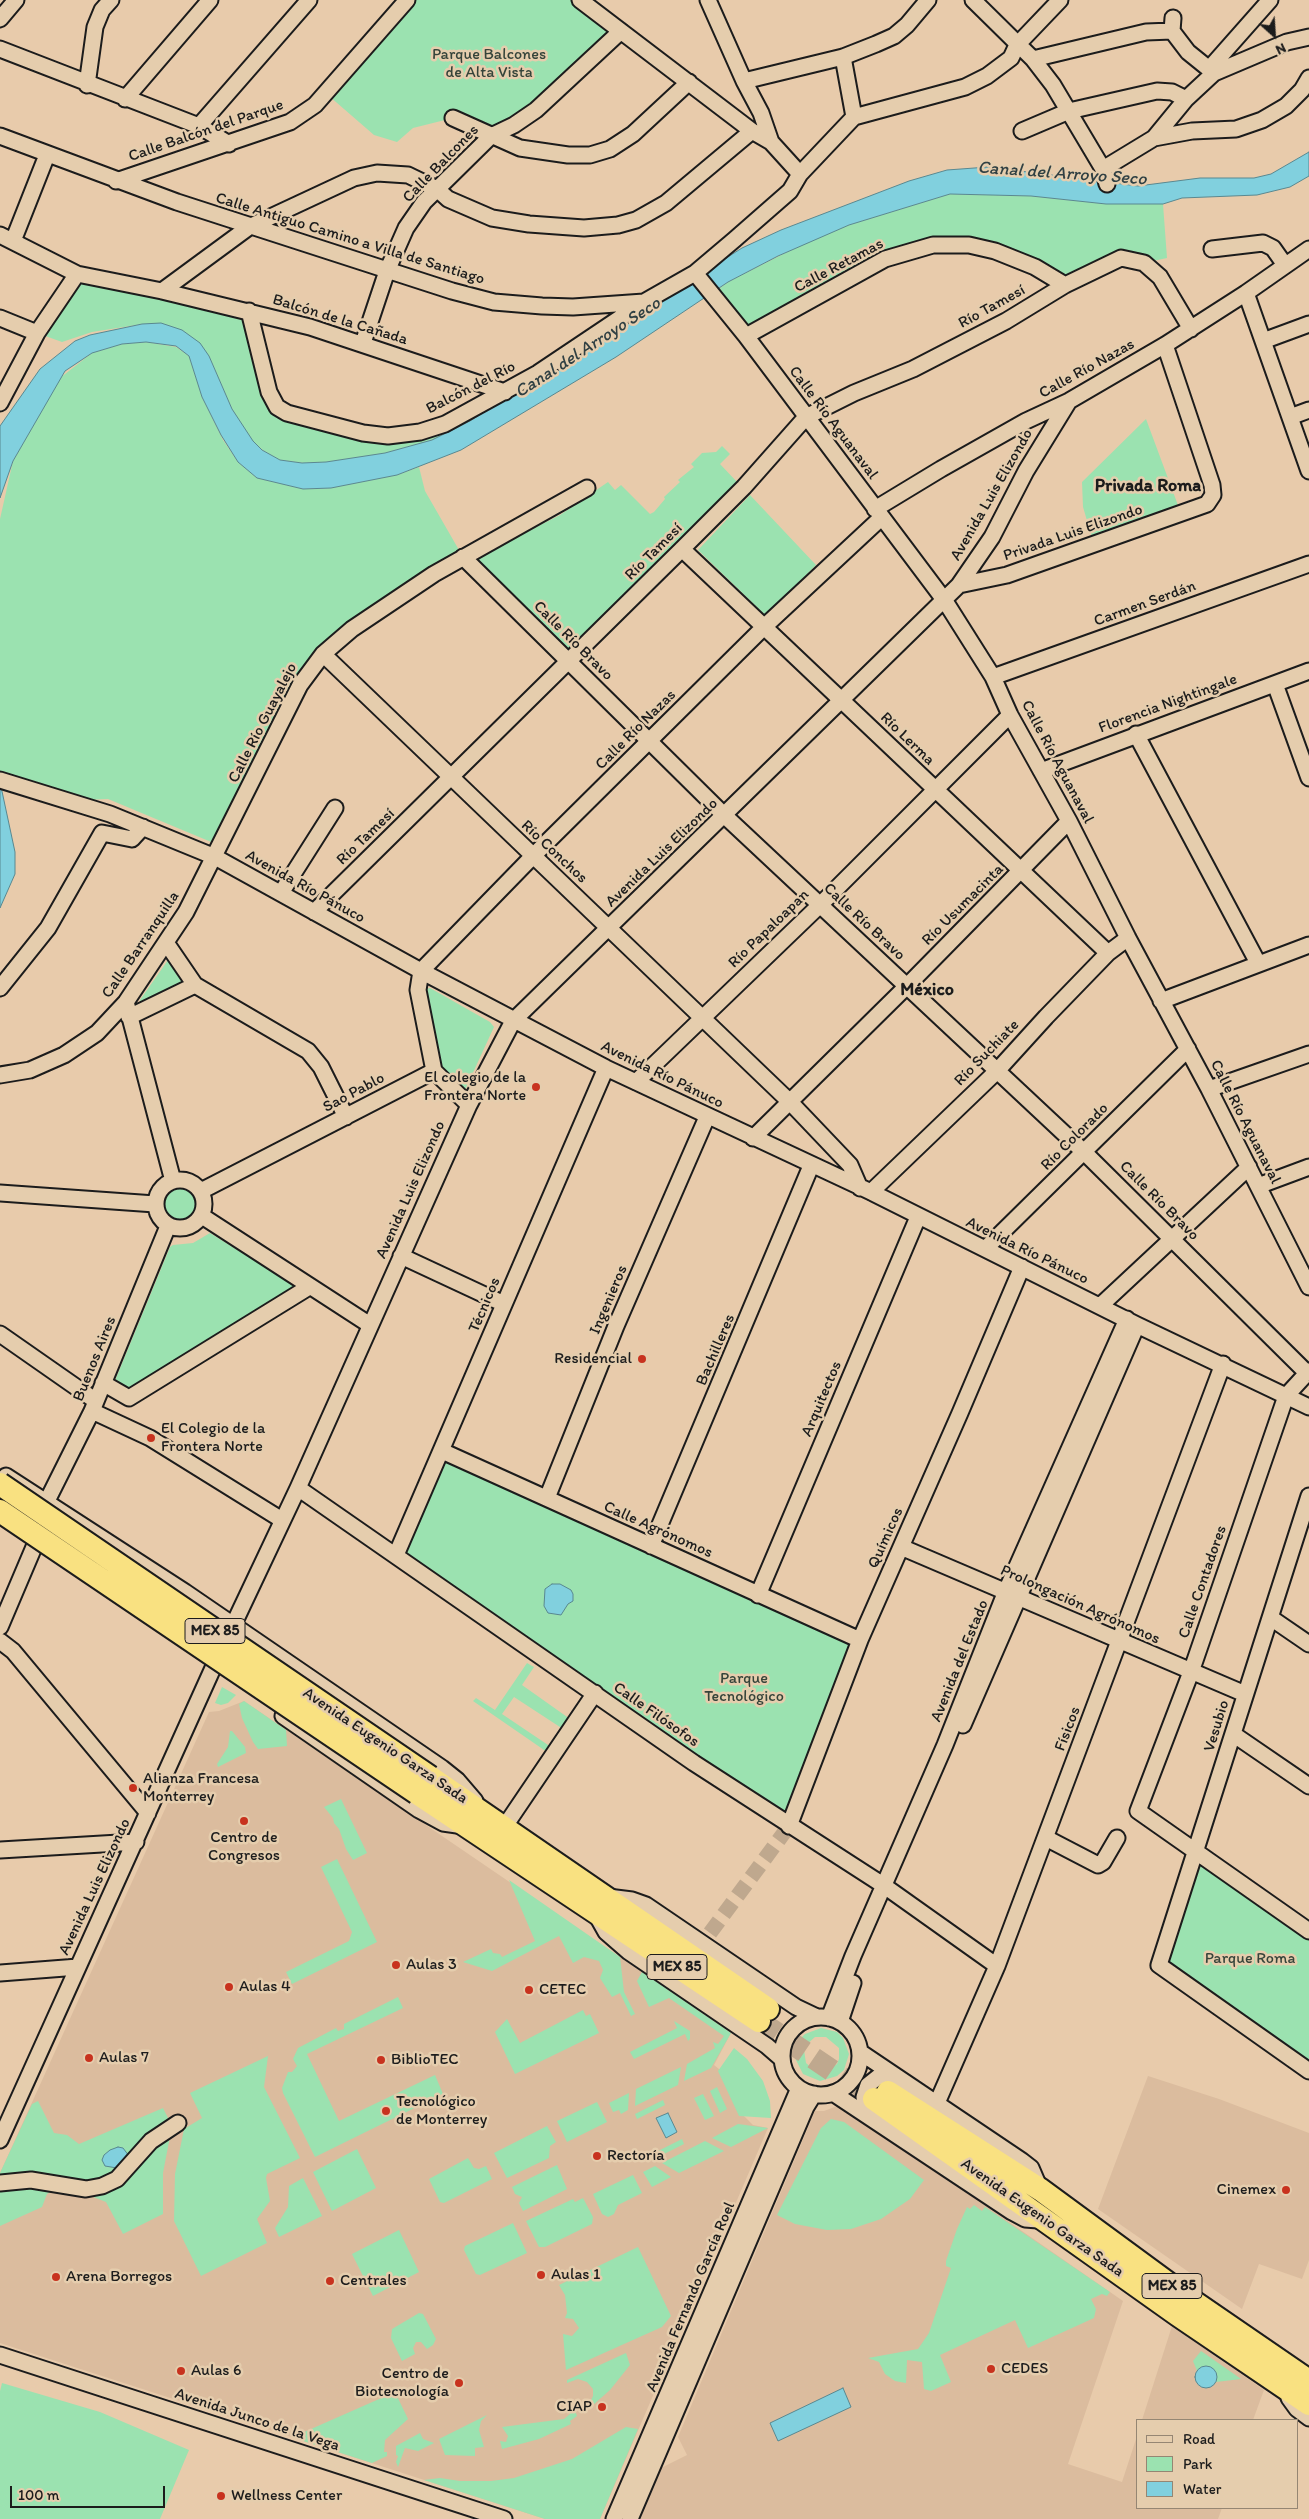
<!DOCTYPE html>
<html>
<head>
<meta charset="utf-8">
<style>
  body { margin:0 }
  #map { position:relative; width:1309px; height:2519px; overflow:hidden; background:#e8cbab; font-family:Itim,sans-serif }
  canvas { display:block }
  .legend { position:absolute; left:1136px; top:2419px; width:162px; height:90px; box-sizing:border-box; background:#e5cdad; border:1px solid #958673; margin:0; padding:6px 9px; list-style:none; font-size:15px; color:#1c1c1c }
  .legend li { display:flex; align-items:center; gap:10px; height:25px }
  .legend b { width:25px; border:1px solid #958673 }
  .north { position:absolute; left:1249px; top:10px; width:50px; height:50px; -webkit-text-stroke:4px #e5cdad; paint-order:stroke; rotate:154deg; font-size:14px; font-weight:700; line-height:20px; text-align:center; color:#1c1c1c }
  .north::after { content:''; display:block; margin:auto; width:18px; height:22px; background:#1c1c1c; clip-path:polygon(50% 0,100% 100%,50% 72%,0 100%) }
  .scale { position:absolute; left:10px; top:2486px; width:155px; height:22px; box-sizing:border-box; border:2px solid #1c1c1c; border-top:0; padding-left:6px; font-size:15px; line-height:18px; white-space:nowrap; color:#1c1c1c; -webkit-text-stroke:4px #e5cdad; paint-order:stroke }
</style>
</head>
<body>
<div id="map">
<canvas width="1309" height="2519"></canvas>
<ul class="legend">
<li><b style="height:6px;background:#e5cdad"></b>Road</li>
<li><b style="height:14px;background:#9be2b0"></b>Park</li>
<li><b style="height:14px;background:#81d0de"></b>Water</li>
</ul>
<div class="north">N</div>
<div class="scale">100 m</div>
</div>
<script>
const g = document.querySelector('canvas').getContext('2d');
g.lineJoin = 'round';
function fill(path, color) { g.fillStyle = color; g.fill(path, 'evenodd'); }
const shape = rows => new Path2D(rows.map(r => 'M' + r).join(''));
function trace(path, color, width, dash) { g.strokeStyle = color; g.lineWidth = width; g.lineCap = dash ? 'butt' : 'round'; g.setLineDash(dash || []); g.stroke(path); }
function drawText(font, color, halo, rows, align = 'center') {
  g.font = font + ' Itim,sans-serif'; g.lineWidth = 5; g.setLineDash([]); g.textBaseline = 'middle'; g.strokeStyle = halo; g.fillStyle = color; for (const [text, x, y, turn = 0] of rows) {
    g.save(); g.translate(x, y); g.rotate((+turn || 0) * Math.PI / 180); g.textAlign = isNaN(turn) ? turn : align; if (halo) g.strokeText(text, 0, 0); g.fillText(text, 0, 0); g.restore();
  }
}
fill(shape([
  [244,1701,731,2033,714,2065,729,2077,741,2099,744,2116,753,2125,768,2128,600,2519,545,2519,0,2343,0,2173,209,1712,219,1711],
  [1148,2076,1219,2099,1309,2133,1309,2260,1302,2279,1259,2264,1242,2309,1098,2209],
  [840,2105,1123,2301,1068,2464,1122,2482,1138,2433,1138,2508,1222,2508,1218,2519,639,2519,661,2468,687,2455,678,2437,815,2111,824,2111],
  [1172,2326,1264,2390,1253,2420,1142,2420]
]), '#dbbc9e');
fill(shape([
  [413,0,581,0,621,31,536,110,491,136,453,118,413,128,397,142,374,135,329,96],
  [950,194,1031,196,1106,204,1163,204,1167,258,1144,263,1132,259,1065,285,995,251,911,250,746,336,712,294,728,282,805,243,849,225],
  [77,274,249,311,272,402,388,436,503,398,470,421,432,440,385,453,326,462,304,463,280,460,264,451,251,440,232,409,209,356,143,324,92,332,62,342,37,333],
  [146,342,176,347,189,356,202,397,223,440,238,462,257,478,303,489,331,488,397,475,419,467,425,491,463,557,323,654,216,844,108,799,82,800,0,772,0,519,13,461,60,378,92,353,122,344],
  [1146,419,1179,508,1093,541,1083,507,1082,482],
  [722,446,730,454,720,464,738,483,570,651,522,609,475,562,477,557,560,515,608,482,615,490,621,485,650,514,654,512,665,499,664,497,680,482,678,480,694,467,691,464,702,453,716,452],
  [750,495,816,565,766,616,698,550],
  [168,960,177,975,185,982,141,1003,140,1000],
  [430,988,490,1022,494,1027,465,1090,461,1090,439,1066,430,1010,424,994,425,989],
  '156 1204a24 24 0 1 1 48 0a24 24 0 1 1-48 0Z',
  [210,1233,302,1290,130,1390,116,1381,116,1378,170,1247,173,1245,193,1243],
  [441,1453,860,1640,789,1826,397,1553],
  [527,1663,534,1667,522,1685,570,1719,563,1729,514,1697,502,1714,551,1747,547,1752,473,1701,476,1698,495,1710],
  [222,1687,236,1695,228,1703,221,1705,215,1703],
  [244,1701,286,1730,287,1746,258,1749,253,1742,242,1718,239,1704],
  [230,1731,232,1731,245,1747,246,1753,218,1767,217,1764,228,1747],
  [341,1799,367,1853,353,1860,346,1849,339,1829,334,1823,333,1818,324,1807],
  [1196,1853,1309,1930,1309,2070,1159,1965],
  [337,1859,377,1942,292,1984,286,1972,349,1941,352,1932,321,1867],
  [509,1880,620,1957,624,1992,635,2014,631,2016,620,1993,612,1997,600,1978,603,1970,599,1961,584,1957,573,1963,559,1936,492,1971,463,1962,491,1949,493,1953,500,1954,502,1957,535,1941],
  [642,1972,731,2033,711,2068,684,2081,687,2064,715,2048,713,2042,718,2044,724,2036,669,1998,649,2007,637,1981],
  [398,1997,403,2008,307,2054,339,2121,435,2075,443,2094,315,2157,283,2093,282,2088,288,2072,292,2072,297,2066,293,2059,298,2048,336,2028,338,2031,344,2029,344,2024],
  [583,2010,586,2016,590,2014,599,2033,515,2074,495,2032,507,2019,520,2043],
  [674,2021,690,2031,690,2039,688,2041,685,2034,634,2059,630,2052,677,2028],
  [821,2028,837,2032,843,2038,849,2054,844,2070,837,2076,820,2081,803,2074,795,2058,799,2040,805,2034],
  [815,2037,826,2037,839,2048,839,2059,837,2064,827,2071,815,2071,806,2063,804,2050,806,2045],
  [734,2048,747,2059,763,2081,770,2101,771,2118,739,2116,718,2071],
  [268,2056,264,2087,300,2158,267,2174,266,2178,270,2201,257,2219,267,2243,201,2276,174,2221,175,2174,184,2129,202,2118,190,2093],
  [681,2067,678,2085,635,2106,636,2089],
  [717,2087,727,2109,720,2113,710,2091],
  [629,2093,628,2110,621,2114,619,2110,613,2112,609,2103],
  [703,2094,714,2116,705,2120,694,2098],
  [663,2100,665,2105,637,2119,635,2114],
  [38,2101,54,2133,67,2135,79,2144,163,2108,172,2126,163,2173,163,2214,123,2234,106,2202,63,2185,47,2194,42,2207,0,2226,0,2173,32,2104],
  [597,2102,607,2122,567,2142,557,2121],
  [831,2119,844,2122,924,2180,910,2199,881,2219,851,2229,827,2230,795,2224,777,2215,821,2128],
  [738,2124,768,2128,731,2147,712,2138],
  [547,2126,556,2142,550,2146,549,2158,507,2178,494,2153],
  [682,2139,684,2144,656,2158,654,2153],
  [705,2141,724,2151,679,2173,662,2163],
  [357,2149,376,2188,332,2211,313,2172],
  [468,2158,474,2168,479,2169,486,2166,492,2179,444,2203,440,2202,429,2179],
  [557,2165,567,2189,523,2211,519,2203,522,2197,515,2194,512,2187],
  [655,2166,671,2177,652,2187,643,2172],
  [633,2175,642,2193,618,2205,614,2214,608,2217,602,2214,593,2194],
  [303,2178,322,2216,279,2237,275,2228,288,2207,289,2186],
  [583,2198,593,2217,592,2224,545,2247,539,2247,526,2221,573,2199,575,2202],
  [974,2205,982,2211,985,2207,1110,2292,1107,2296,1102,2294,1091,2299,1096,2309,1094,2318,1028,2348,1015,2320,940,2355,951,2382,931,2391,924,2389,922,2362,907,2360,906,2383,895,2381,885,2374,879,2362,868,2358,918,2349,929,2333,951,2268,946,2266,946,2261,957,2229,967,2207,970,2209],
  [513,2223,527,2253,480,2275,476,2274,464,2250,465,2246],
  [399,2230,419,2272,373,2296,352,2254],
  [638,2247,671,2316,662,2327,566,2370,563,2334,572,2336,579,2328,573,2319,565,2318,567,2313,565,2295,559,2285],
  [419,2313,423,2314,436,2339,433,2345,427,2349,421,2342,416,2342,413,2348,415,2354,402,2361,391,2338,392,2329],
  [1201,2351,1234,2374,1241,2379,1216,2382,1216,2373,1213,2369,1200,2368,1197,2371,1193,2361],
  [626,2353,630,2365,610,2390,593,2405,590,2402,593,2396,593,2389,587,2382,578,2379,567,2383,567,2380],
  [2,2383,100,2412,189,2450,160,2519,0,2519,0,2391],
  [395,2392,408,2419,385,2440,384,2452,387,2452,387,2456,372,2463,300,2440,304,2438,302,2433],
  [569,2407,574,2408,577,2416,570,2421,571,2424,539,2439,502,2449,500,2441,506,2442,508,2436,502,2427,564,2419,570,2414],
  [487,2415,481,2421,479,2430,484,2447,475,2448,475,2456,445,2455,439,2439],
  [626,2427,638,2429,600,2519,545,2519,424,2480,440,2478,460,2481,491,2481,514,2478,572,2459],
  [420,2433,423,2439,434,2443,418,2451,405,2448,398,2467,396,2462,398,2456,396,2455,396,2446]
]), '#9be2b0');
const water = shape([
  [1309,152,1309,176,1290,187,1257,195,1182,198,1163,204,1106,204,1031,196,950,194,849,225,778,256,728,282,616,357,461,450,397,475,331,488,303,489,257,478,238,462,221,435,202,397,189,356,176,346,146,342,122,344,92,353,65,371,13,461,0,498,0,426,40,369,75,341,90,335,142,324,161,323,182,330,200,343,209,356,232,409,253,441,262,450,280,460,302,463,326,462,385,453,432,440,470,421,742,248,781,230,909,181,947,170,988,167,1138,186,1200,178,1254,178,1271,174,1309,152],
  [0,782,15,852,15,874,0,908,0,782],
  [552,1584,560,1584,571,1590,573,1594,573,1601,568,1604,561,1615,548,1613,544,1606,545,1589,552,1584],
  [668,2113,677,2132,666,2138,656,2118,668,2113],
  [118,2147,123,2148,129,2156,124,2165,117,2168,105,2166,102,2160,104,2155,110,2150,118,2147],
  '1195 2377a11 11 0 1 1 22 0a11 11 0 1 1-22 0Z',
  [843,2388,851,2407,778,2441,770,2423,843,2388]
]);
fill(water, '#81d0de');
trace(water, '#598890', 1);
trace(shape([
  [710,1933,789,1826]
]), '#bfa88e', 15, [15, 8]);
trace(shape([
  [759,2021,874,2099]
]), '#bfa88e', 22, [22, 11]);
const minor = shape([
  [580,0,752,131,771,142,800,174],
  [708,0,744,81,761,113,771,142],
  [973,0,1033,59,1053,85,1103,169,1107,184],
  [1173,18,1172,31,1188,52,1214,73],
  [0,19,16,0],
  [0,49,199,126,229,144],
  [843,57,854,117],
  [1033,59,1146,32,1172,31],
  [1209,69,1270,0],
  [744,81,843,57,876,44,894,36,907,25,928,0],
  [87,85,95,27,102,10,111,0],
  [125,99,210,0],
  [453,118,520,148,568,155,590,155,610,149,633,134,689,82],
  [199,126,309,0],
  [1022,131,1069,111,1157,91,1172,92,1186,99],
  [0,136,177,202,452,291,494,302,542,306,573,307,644,302,695,273,734,240,790,191,800,174,854,117,965,87,987,76,1011,58,1017,45,1060,0],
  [1154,138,1192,131,1236,129,1262,120,1286,106,1302,90,1309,78],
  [1103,169,1154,138,1186,99,1214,73,1287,42,1309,37],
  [116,181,290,122,315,105,407,0],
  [0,235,77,274,162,291,310,327,505,392],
  [13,241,47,155],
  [1212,249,1263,243,1273,248,1285,265],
  [695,273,746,336,945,601,993,677,1010,715,1069,821,1128,938,1209,1089,1309,1287],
  [162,291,249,227,354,178,377,173,408,175,437,189,448,199,492,218,529,224,584,228,618,225,636,220,666,203,752,131],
  [1246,293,1309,471],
  [249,311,269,392,277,407,287,413,363,433,388,436,420,432,445,424,538,373,644,302],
  [0,318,37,333],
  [746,336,885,259,933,245,969,245,995,251,1035,267,1065,285],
  [1263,341,1309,324],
  [363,343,387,271,406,228,424,202,491,136,514,125,536,110,621,31],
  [0,403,37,333,77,274],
  [1290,417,1309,410],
  [875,509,941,469,1026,421,1069,401,1165,345,1246,293,1309,249],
  [682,549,1108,953],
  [463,557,725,816,1085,1153,1307,1373],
  [959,585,1007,575,1207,504,1213,495,1212,485,1165,345],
  [323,654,790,1102,850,1165,860,1188],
  [993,677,1309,564],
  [1275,684,1309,778],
  [1136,734,1258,963],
  [1041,771,1309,671],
  [0,780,110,814,215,857,421,971,606,1068,871,1192,1137,1325,1309,1407],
  [281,893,335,808],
  [314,912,682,549,744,487,806,417,854,393,913,369,1006,321,1065,285,1121,258,1144,263,1160,277,1191,329],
  [167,944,195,985,308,1051,321,1067,346,1117],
  [0,988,48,928,102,833,132,839,143,827],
  [1161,1001,1309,945],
  [126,1002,173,1181],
  [129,1017,195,985],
  [434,1071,418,990,421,971,533,856,764,627,881,518],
  [434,1071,469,1105],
  [0,1075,30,1070,64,1055,97,1033,126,1002,186,912,300,685,323,654,352,629,434,574,587,488],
  [636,1082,821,904,1010,715],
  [1209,1089,1309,1054],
  [753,1138,907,986,1069,821],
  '156 1204a24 24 0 1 1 48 0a24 24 0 1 1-48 0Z',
  [1258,1186,1309,1167],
  [201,1191,434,1071],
  [871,1192,996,1072,1046,1017,1108,953,1128,938],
  [0,1193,155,1204],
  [202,1216,370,1325],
  [986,1248,1188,1049],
  [401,1256,504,1304],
  [1100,1306,1249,1167],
  [0,1334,96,1401],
  [1309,1371,1286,1396,1191,1672,1138,1811,1309,1931],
  [103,1383,129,1398,309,1287],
  [92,1411,150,1438,282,1520],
  [442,1451,860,1640],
  [6,1476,185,1592,442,1768,457,1780,475,1801],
  [298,1488,694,1763,883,1885,997,1966],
  [1309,1496,1159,1965,1309,2071],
  [547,1498,616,1326,707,1117],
  [47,1501,92,1411,168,1226],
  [651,1546,811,1166],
  [901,1547,1245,1694],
  [396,1555,606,1068],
  [758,1595,918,1217],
  [1271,1618,1309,1644],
  [0,1627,34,1547],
  [0,1641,13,1651,148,1813],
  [283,1716,419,1810,443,1823,457,1825],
  [963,1725,1137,1325],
  [1233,1734,1309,1786],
  [505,1826,595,1693],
  [789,1826,860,1640,960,1413,1022,1267],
  [1046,1838,1098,1865,1103,1862,1117,1838],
  [0,1850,136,1842],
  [608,1897,632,1900,646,1905,796,2007,817,2017],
  [597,1916,606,1932,629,1952,767,2046,782,2059],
  [0,1973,78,1967],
  '782 2056a39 39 0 1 1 78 0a39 39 0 1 1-78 0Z',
  [829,2018,853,1956,945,1745,1006,1591,1127,1319],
  [840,2022,853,1983],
  [860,2052,1022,2161,1031,2168,1040,2189],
  [833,2093,1012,2212,1025,2219,1038,2220],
  [937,2103,997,1966,1223,1364],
  [867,2112,864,2097,868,2085,878,2077,895,2076],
  [0,2140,213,1668,298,1488,469,1105,513,1021,959,585,992,537,1026,471,1069,401],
  [0,2183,31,2180,86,2189,102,2186,117,2179,151,2141,178,2123],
  [0,2355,504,2519],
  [1289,2398,1297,2409,1309,2418],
  [614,2519,799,2088],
  [630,2519,806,2107,814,2094]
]);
const highway = shape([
  [430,1777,768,2009],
  [417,1793,759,2021],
  [888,2092,1041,2190,1188,2298,1309,2381],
  [874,2099,1178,2315,1309,2404]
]);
trace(minor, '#1c1c1c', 19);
trace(highway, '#1c1c1c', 26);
trace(minor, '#e5cdad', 15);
trace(highway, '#f9e181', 22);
const highwayBridge = shape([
  [0,1484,430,1777],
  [0,1511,417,1793]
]);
trace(highwayBridge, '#1c1c1c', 26, []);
trace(highwayBridge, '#f9e181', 22);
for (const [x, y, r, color] of [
  [536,1087,5,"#c8321e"],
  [642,1359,5,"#c8321e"],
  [151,1438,5,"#c8321e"],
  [133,1788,5,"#c8321e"],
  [244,1821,5,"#c8321e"],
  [396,1965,5,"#c8321e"],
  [229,1987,5,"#c8321e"],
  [529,1990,5,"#c8321e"],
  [89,2058,5,"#c8321e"],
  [381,2060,5,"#c8321e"],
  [386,2111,5,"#c8321e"],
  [597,2156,5,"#c8321e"],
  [1286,2190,5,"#c8321e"],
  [541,2275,5,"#c8321e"],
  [56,2277,5,"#c8321e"],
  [330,2281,5,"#c8321e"],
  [991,2369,5,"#c8321e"],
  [181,2371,5,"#c8321e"],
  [459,2383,5,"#c8321e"],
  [602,2407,5,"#c8321e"],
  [221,2496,5,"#c8321e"]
]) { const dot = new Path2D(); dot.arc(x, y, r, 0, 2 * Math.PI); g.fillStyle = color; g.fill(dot); trace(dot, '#e5cdad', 2); }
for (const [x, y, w] of [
  [215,1631,60],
  [677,1967,60],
  [1172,2286,60]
]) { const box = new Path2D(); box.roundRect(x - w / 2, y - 12.5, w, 25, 4); g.fillStyle = '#e5cdad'; g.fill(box); trace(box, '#1c1c1c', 1); }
drawText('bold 15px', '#1c1c1c', null, [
  ["MEX 85",215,1631],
  ["MEX 85",677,1967],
  ["MEX 85",1172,2286]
]);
drawText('16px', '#35443a', '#e5cdad', [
  ["Parque Balcones",489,55],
  ["de Alta Vista",489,73],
  ["Parque",744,1679],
  ["Tecnológico",744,1697],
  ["Parque Roma",1250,1959]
]);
drawText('16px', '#1c1c1c', '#e5cdad', [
  ["Calle Balcón del Parque",206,131,-19],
  ["Calle Balcones",441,164,-46],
  ["Calle Antiguo Camino a Villa de Santiago",350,239,17],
  ["Calle Retamas",839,266,-28],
  ["Río Tamesí",992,307,-29],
  ["Balcón de la Cañada",340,320,17],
  ["Calle Río Nazas",1087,369,-29],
  ["Balcón del Río",471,388,-27],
  ["Calle Río Aguanaval",833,423,53],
  ["Avenida Luis Elizondo",992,495,-60],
  ["Privada Luis Elizondo",1073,533,-19],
  ["Río Tamesí",654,552,-45],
  ["Carmen Serdán",1145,604,-20],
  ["Calle Río Bravo",573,641,45],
  ["Florencia Nightingale",1168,704,-20],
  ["Calle Río Guayalejo",263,723,-63],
  ["Calle Río Nazas",636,730,-45],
  ["Río Lerma",907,739,44],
  ["Calle Río Aguanaval",1057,762,62],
  ["Río Tamesí",366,837,-44],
  ["Río Conchos",554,852,43],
  ["Avenida Luis Elizondo",662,853,-44],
  ["Avenida Río Pánuco",305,887,29],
  ["Río Usumacinta",963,905,-45],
  ["Calle Río Bravo",864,922,43],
  ["Río Papaloapan",769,929,-44],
  ["Calle Barranquilla",141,945,-56],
  ["Río Suchiate",987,1053,-46],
  ["Avenida Río Pánuco",662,1075,26],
  ["Sao Pablo",354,1093,-28],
  ["Calle Río Aguanaval",1245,1122,63],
  ["Río Colorado",1075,1137,-45],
  ["Avenida Luis Elizondo",411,1190,-66],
  ["Calle Río Bravo",1159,1201,45],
  ["Avenida Río Pánuco",1027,1251,26],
  ["Ingenieros",609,1300,-67],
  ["Técnicos",485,1305,-67],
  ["Bachilleres",716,1350,-67],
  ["Buenos Aires",95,1359,-68],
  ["Arquitectos",822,1399,-67],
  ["Calle Agrónomos",658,1530,24],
  ["Químicos",886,1538,-66],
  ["Calle Contadores",1203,1582,-71],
  ["Prolongación Agrónomos",1080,1605,24],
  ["Avenida del Estado",960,1661,-68],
  ["Calle Filósofos",656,1715,35],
  ["Vesubio",1217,1726,-73],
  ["Físicos",1068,1729,-69],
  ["Avenida Eugenio Garza Sada",385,1746,34],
  ["Avenida Luis Elizondo",95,1887,-65],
  ["Avenida Eugenio Garza Sada",1042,2218,35],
  ["Avenida Fernando García Roel",691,2297,-67],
  ["Avenida Junco de la Vega",257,2420,18]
]);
drawText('16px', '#1c1c1c', '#e5cdad', [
  ["El colegio de la",526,1078,"right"],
  ["Frontera Norte",526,1096,"right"],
  ["Residencial",632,1359,"right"],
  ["El Colegio de la",161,1429],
  ["Frontera Norte",161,1447],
  ["Alianza Francesa",143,1779],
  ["Monterrey",143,1797],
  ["Centro de",244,1838,"center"],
  ["Congresos",244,1856,"center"],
  ["Aulas 3",406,1965],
  ["Aulas 4",239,1987],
  ["CETEC",539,1990],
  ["Aulas 7",99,2058],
  ["BiblioTEC",391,2060],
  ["Tecnológico",396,2102],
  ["de Monterrey",396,2120],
  ["Rectoría",607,2156],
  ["Cinemex",1276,2190,"right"],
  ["Aulas 1",551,2275],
  ["Arena Borregos",66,2277],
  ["Centrales",340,2281],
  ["CEDES",1001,2369],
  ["Aulas 6",191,2371],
  ["Centro de",449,2374,"right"],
  ["Biotecnología",449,2392,"right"],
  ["CIAP",592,2407,"right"],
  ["Wellness Center",231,2496]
], 'left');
drawText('italic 18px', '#304043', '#e5cdad', [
  ["Canal del Arroyo Seco",1062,174,4],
  ["Canal del Arroyo Seco",588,348,-33]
]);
drawText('bold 18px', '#1c1c1c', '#e5cdad', [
  ["Privada Roma",1148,486],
  ["México",927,990]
]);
</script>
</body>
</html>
